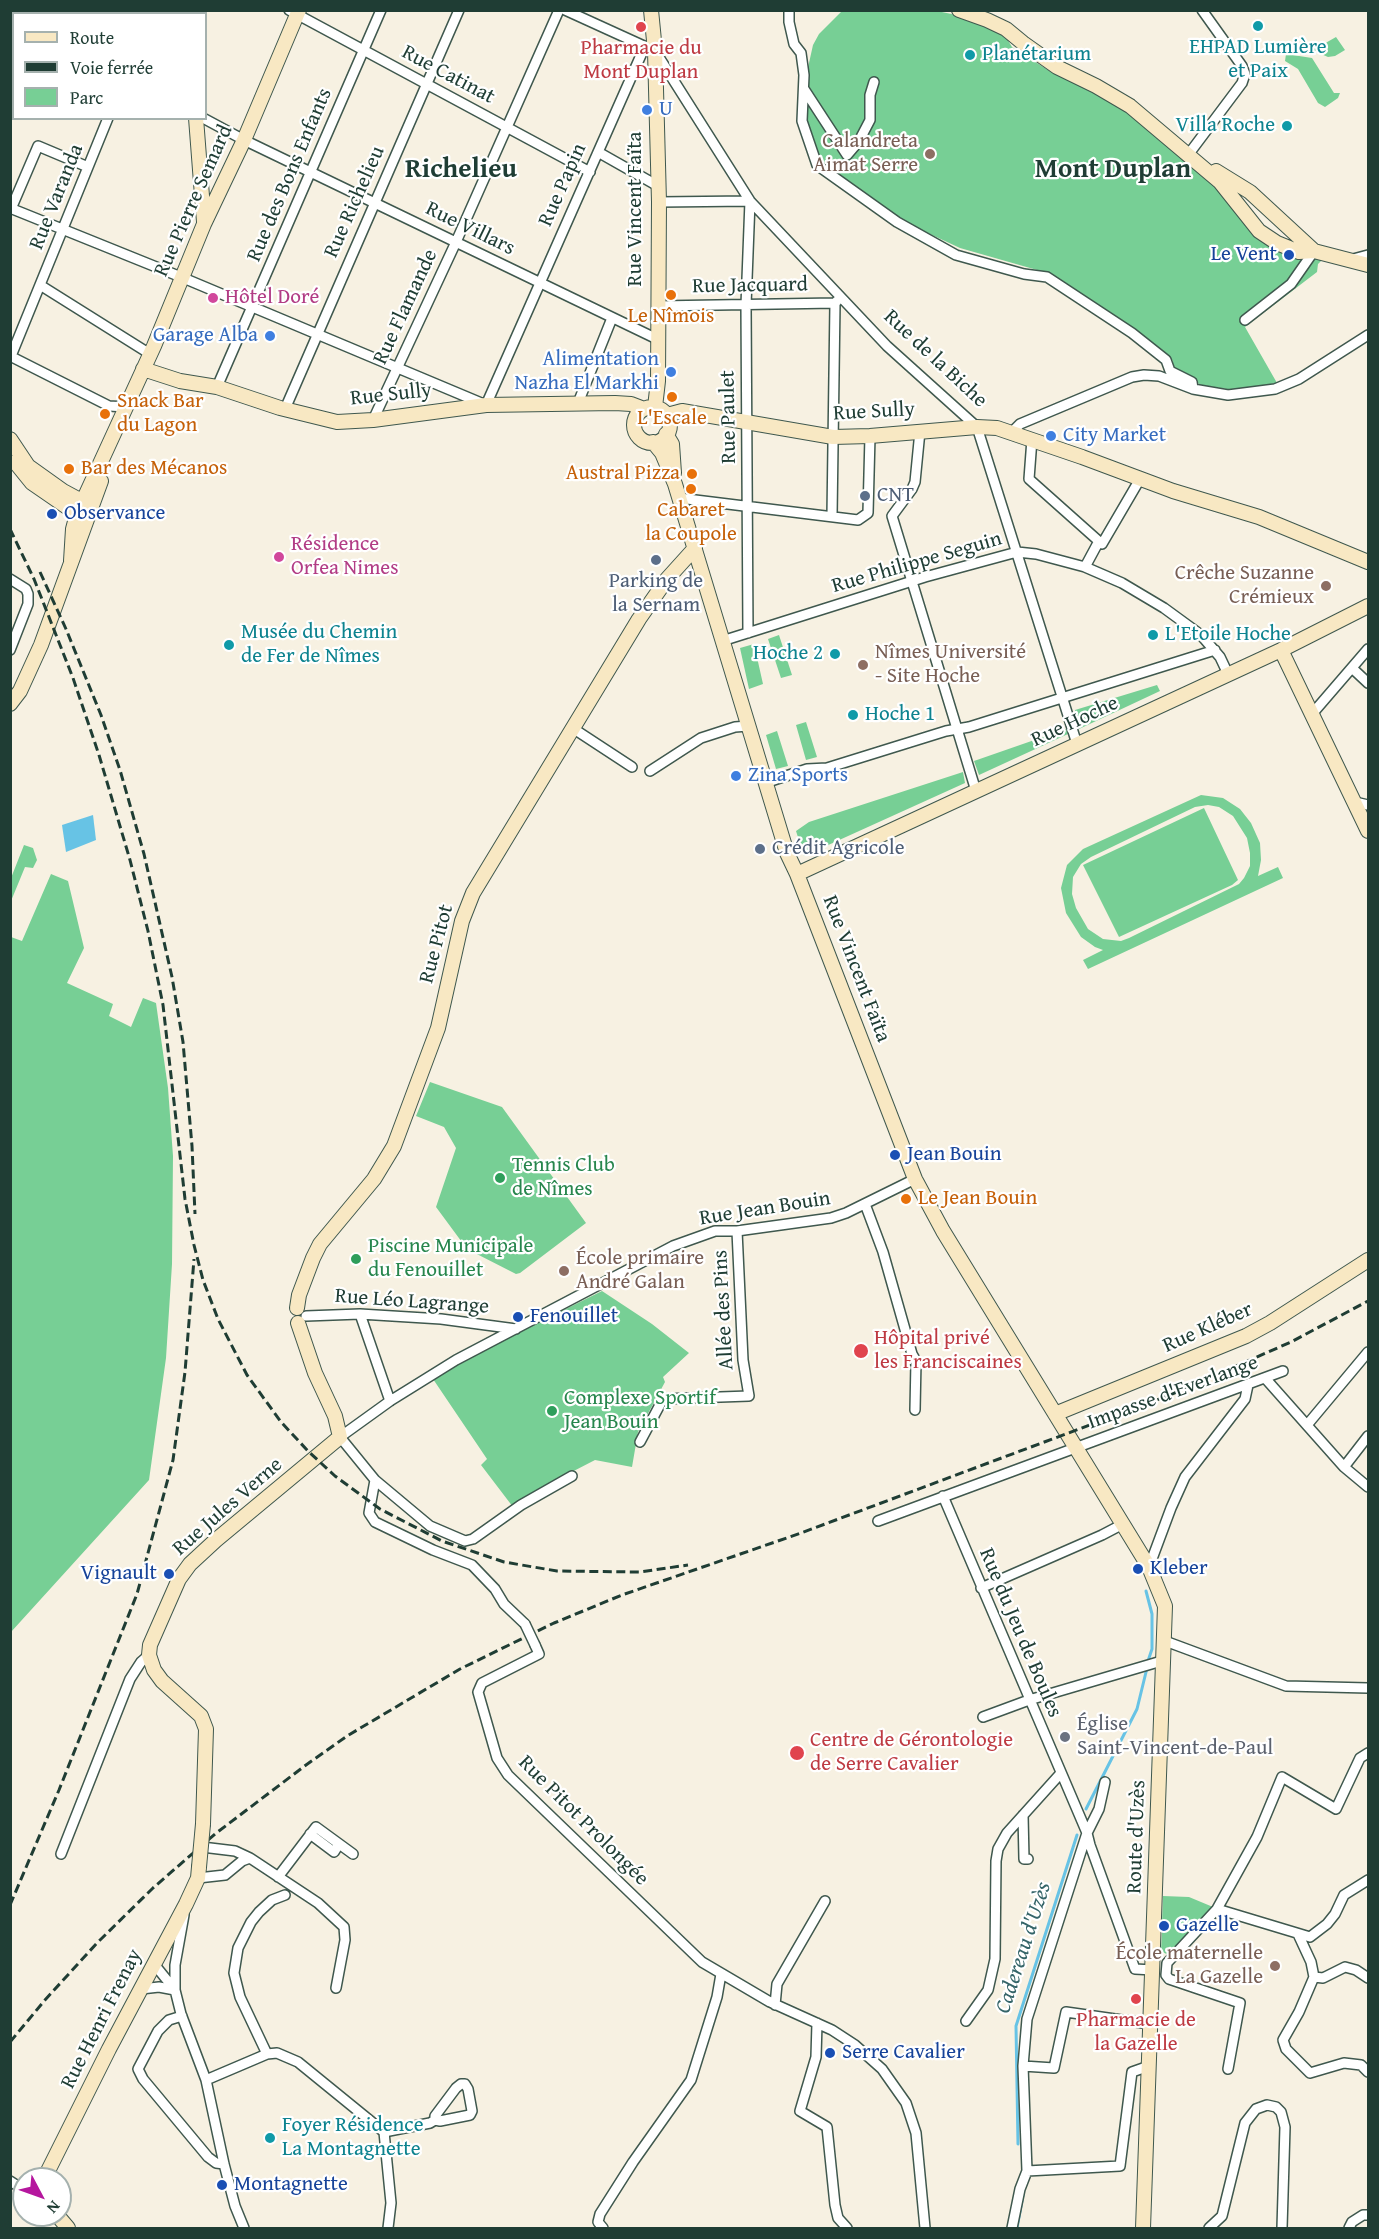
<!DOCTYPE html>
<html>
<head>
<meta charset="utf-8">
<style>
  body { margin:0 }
  #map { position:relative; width:1379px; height:2239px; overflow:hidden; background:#f7f1e2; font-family:"Gentium Book Plus",serif }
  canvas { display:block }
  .frame { position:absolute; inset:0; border:12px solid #1f3d34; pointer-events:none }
  .legend { position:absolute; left:12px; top:12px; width:195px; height:108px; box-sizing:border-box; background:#fff; border:2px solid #a5b1ae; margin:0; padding:8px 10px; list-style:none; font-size:18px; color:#1f3d34 }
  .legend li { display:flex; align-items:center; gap:12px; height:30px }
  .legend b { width:30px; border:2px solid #a5b1ae }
  .north { position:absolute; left:12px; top:2167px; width:60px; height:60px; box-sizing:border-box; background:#fff; border:2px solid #a5b1ae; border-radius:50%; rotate:131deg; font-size:16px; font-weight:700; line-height:24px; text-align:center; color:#1f3d34 }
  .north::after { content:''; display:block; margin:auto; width:21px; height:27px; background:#b5179e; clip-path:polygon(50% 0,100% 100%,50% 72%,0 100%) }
</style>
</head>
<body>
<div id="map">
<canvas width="1379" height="2239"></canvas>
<div class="frame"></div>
<ul class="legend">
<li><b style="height:8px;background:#f8e8c3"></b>Route</li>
<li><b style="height:8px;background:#1f3d34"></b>Voie ferrée</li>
<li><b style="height:16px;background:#77cf95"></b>Parc</li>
</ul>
<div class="north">N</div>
</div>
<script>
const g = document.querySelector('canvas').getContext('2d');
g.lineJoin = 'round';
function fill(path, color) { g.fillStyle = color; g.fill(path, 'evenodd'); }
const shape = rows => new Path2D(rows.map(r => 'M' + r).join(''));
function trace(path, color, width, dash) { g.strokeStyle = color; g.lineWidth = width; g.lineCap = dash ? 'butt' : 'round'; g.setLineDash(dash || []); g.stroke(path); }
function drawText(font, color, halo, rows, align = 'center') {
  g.font = font + ' "Gentium Book Plus",serif'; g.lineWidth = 4.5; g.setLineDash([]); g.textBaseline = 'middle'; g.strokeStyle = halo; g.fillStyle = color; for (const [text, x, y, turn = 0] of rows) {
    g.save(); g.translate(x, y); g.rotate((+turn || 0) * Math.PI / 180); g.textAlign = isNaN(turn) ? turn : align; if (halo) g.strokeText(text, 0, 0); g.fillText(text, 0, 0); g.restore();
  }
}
fill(shape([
  [842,11,937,11,966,17,1004,34,1012,47,1051,72,1118,104,1173,151,1201,169,1251,228,1323,259,1318,264,1317,272,1245,327,1277,383,1233,390,1201,385,1171,367,1173,361,1136,330,1044,272,960,248,904,222,828,171,819,159,806,123,807,72,813,45,819,34],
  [1336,37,1345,50,1335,56,1328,57,1305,47,1307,42,1322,45],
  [1286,54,1312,58,1334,93,1340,93,1338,98,1325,107,1318,103,1298,69,1285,61],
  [779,635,792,675,781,678,768,639],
  [754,644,763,684,749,689,740,648],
  [1157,685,1160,691,1079,729,1075,710],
  [806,722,817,757,806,760,796,725],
  [1066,729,1068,734,979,775,974,761],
  [777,731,788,766,776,769,766,735],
  [963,772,965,783,804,856,796,831,809,822],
  [1201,795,1223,798,1240,809,1251,823,1260,843,1261,860,1258,876,1278,867,1283,878,1088,969,1083,960,1103,950,1095,947,1081,937,1066,913,1061,888,1067,865,1083,849],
  [1208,805,1219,807,1233,816,1247,838,1250,853,1250,866,1244,878,1239,884,1129,938,1121,941,1103,939,1088,929,1076,908,1072,894,1073,877,1081,864,1091,857,1195,807],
  [1204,808,1238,880,1232,885,1119,937,1083,865],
  [24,845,33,848,37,860,33,868,25,867,11,901,11,878],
  [51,874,68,881,84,948,67,983,113,1004,109,1016,131,1027,143,998,156,1003,168,1088,173,1156,172,1264,166,1358,149,1480,11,1632,11,937,22,941],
  [430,1082,502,1107,586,1223,520,1273,516,1274,467,1249,436,1207,456,1148,444,1127,416,1116],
  [602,1291,652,1324,689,1353,663,1377,665,1382,638,1432,632,1467,595,1460,535,1491,513,1507,481,1465,487,1459,433,1379,449,1367],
  [1163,1896,1189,1897,1213,1907,1170,1956,1161,1951,1162,1930,1167,1930,1167,1923,1162,1923]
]), '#77cf95');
fill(shape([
  [93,815,96,840,66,852,62,825]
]), '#67c3e5');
trace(shape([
  [1146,1591,1152,1614,1152,1649,1148,1661],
  [1086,1809,1137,1709,1147,1668],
  [1018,2144,1016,2026,1077,1835],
  [1017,2228,1023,2195]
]), '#67c3e5', 3);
const street = shape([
  [106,10,109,14],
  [289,10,590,172],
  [565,10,655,51,750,201,887,346,977,427,1077,744],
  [789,10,789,22,794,44,801,53,804,75,802,121,817,165,897,222,956,255,1024,274,1047,277,1132,333,1166,360,1170,371,1192,382,1193,389],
  [10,30,14,32],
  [804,89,847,155,859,141,870,120,870,95,874,82],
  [203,118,244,140,657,339],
  [598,152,658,186],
  [1188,155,1242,83,1245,74,1242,66,1202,10],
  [659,202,750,201,746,305,748,633],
  [10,208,181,277,486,405,645,46],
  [11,209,38,146,88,167],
  [1353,259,1368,255],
  [40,285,150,354],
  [658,306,835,303,837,301],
  [1245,320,1291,284,1314,251],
  [10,356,109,406,126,407],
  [11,356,108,118],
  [217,387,381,10],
  [578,403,612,318],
  [285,409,459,10],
  [373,420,456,242,559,10],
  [920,431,915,482,912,489,892,516,976,791],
  [1012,432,1020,424,1132,377,1144,375,1159,376,1193,389,1228,395,1275,389,1299,379,1368,335],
  [1032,439,1029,479,1102,544,1140,479],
  [679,498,858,520,868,513,870,436],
  [832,516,835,303],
  [1085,567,1099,541],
  [10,579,26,589,28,594,28,604,10,650],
  [722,641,925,577,1017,552,1036,554,1085,567,1122,583,1164,608,1201,635,1220,657,1228,674],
  [1352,668,1368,683],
  [1312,714,1368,649],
  [574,729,632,767],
  [650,771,701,738,735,727,748,726],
  [765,783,807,769,827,768,946,731,969,727,1215,650],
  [1355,802,1368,805],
  [865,1204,883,1252,912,1354,916,1361,915,1410],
  [360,1314,390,1401],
  [306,1316,360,1314,441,1319,516,1329],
  [1265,1378,1344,1467,1368,1487],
  [1307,1425,1368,1352],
  [640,1442,663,1399,749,1396,743,1360,737,1231],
  [1344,1467,1368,1436],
  [375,1480,430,1526,465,1541,473,1539,521,1505,572,1476],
  [943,1496,1087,1833,1090,1845,1135,1969,1153,1970],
  [878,1521,1283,1371],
  [1149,1567,1171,1508,1185,1477,1245,1399,1248,1385],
  [981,1588,1102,1535,1123,1524],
  [525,1624,504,1604,495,1589,472,1565,433,1550,375,1522,369,1513,375,1480,340,1437,390,1401,456,1360,673,1246,715,1231,737,1231,831,1218,846,1213,915,1179],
  [1165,1641,1286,1686,1368,1688],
  [535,1645,539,1654,482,1683,478,1692,497,1758,508,1775,702,1962,770,2002,832,2030,855,2045,882,2069,906,2103,916,2133,925,2228],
  [983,1717,1029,1700,1165,1660],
  [1023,1815,1024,1859,1028,1859],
  [310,1834,334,1852,339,1844],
  [202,1847,235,1851,250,1858,318,1903,344,1927,345,1940,336,1988],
  [61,1854,130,1679,141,1662,149,1655],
  [278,1877,316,1827,353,1854],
  [198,1878,225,1875,242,1861,250,1858],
  [1217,1909,1310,1937,1327,1924,1335,1914,1344,1895,1368,1880],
  [1298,1934,1311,1962,1314,1977,1299,2012,1283,2040,1286,2049,1310,2073,1344,2063,1361,2065,1368,2072],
  [154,1964,175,1990,181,2014,206,2080,224,2164,235,2206,244,2228],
  [1166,1975,1167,1963,1217,1909,1257,1837,1282,1777,1336,1809,1360,1758,1368,1753],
  [1166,1975,1169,1979,1240,2003,1228,2069],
  [1314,1977,1323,1978,1345,1967,1356,1970,1368,1978],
  [141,1989,159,1987,175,1990],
  [175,1990,175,1965,184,1915],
  [775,2005,777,1984,825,1901],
  [182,2016,169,2020,158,2031,138,2069,143,2079,208,2157,216,2163,224,2164],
  [966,2021,988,1990,995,1959,996,1861,998,1849,1007,1833,1061,1773],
  [817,2023,816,2057,800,2111,827,2127,835,2205,838,2218,847,2228],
  [267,2054,240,1997,234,1973,238,1948,251,1922,259,1912,272,1900,285,1895],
  [1023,2066,1054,2068,1066,2012,1150,2024],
  [206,2080,267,2054,277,2053,298,2062,384,2132,391,2203,388,2228],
  [384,2132,430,2123,435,2120,440,2121,470,2115,472,2111,468,2089,465,2084,461,2084,456,2088,435,2116,435,2120],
  [1027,2171,1120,2166,1132,2072,1149,2066],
  [10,2181,24,2190],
  [603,2228,598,2222,600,2214,633,2162,691,2080,717,1997,721,1974],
  [1012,2228,1020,2189,1027,2171,1023,2066,1027,2019,1087,1833,1099,1809,1105,1782],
  [1209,2228,1222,2216,1245,2123,1256,2109,1267,2105,1276,2107,1281,2112,1285,2127,1282,2228],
  [1349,2228,1352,2222,1363,2215,1368,2215]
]);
const secondary = shape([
  [188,10,188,14],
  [651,10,655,51,659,202,658,381,655,407],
  [959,10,987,20,1006,29,1023,43,1057,67,1096,86,1130,106,1220,182,1259,231,1277,243,1299,252,1314,251,1368,265],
  [60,14,63,10],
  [10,56,14,53],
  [196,118,204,222],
  [1216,171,1250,192,1314,251],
  [143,369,180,381,217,387,280,408,337,422,373,420,486,405,615,403,631,404,644,409],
  '634 425a18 18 0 1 1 36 0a18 18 0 1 1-36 0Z',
  [667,415,682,411,833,437,870,436,977,427,997,428,1082,457,1173,491,1259,517,1368,562],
  [666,434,672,444,674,473],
  [10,439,28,466,63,491,89,505],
  [653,442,662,453,675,484,787,853,797,874,915,1179,943,1231,1149,1567,1165,1606,1143,2228],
  [15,462,32,483,77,514],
  [71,561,73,529,77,514,154,346,204,224,244,140,299,10],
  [1281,650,1368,831],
  [10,704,20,691,41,645,101,481],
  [797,874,1281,650,1368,606],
  [297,1308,299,1295,313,1258,320,1244,374,1179,394,1146,438,1028,462,921,473,893,639,619,667,579,695,548],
  [1055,1414,1246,1336,1270,1323,1368,1260],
  [203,1824,206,1729,201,1716,162,1681,154,1670,149,1655,150,1645,179,1579,190,1564,216,1540,340,1437,335,1416,315,1373,298,1323],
  [44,2179,109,2049,186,1904,198,1878,199,1867],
  [57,2215,68,2228]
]);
trace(street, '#3f584e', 12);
trace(secondary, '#3f584e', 16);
trace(street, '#fff', 9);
trace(secondary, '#f8e8c3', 14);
trace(shape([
  [10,529,34,579,73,678,99,755,130,860,148,931,163,1005,185,1199,194,1245,203,1280,218,1319,247,1375,281,1422,308,1451,335,1476,380,1509,442,1541,504,1562,557,1571,640,1572,688,1565],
  [40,572,66,629,101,715,120,770,144,854,172,977,183,1042,192,1146,195,1214],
  [10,1905,59,1790,137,1594,173,1460,185,1372,194,1259],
  [10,2042,45,2000,97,1943,153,1888,215,1834,306,1765,347,1736,460,1669,554,1623,622,1595,801,1533,1170,1395,1291,1342,1368,1301]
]), '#1f3d34', 3, [9, 4.5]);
const streetBridge = shape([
  [525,1624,535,1645]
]);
const secondaryBridge = shape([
  [199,1867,203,1824]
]);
trace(streetBridge, '#3f584e', 12, []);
trace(secondaryBridge, '#3f584e', 16, []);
trace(streetBridge, '#fff', 9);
trace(secondaryBridge, '#f8e8c3', 14);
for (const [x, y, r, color] of [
  [1258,26,6,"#0f9aa8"],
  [641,27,6,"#e0444e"],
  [970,55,6,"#0f9aa8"],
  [647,110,6,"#3f7fe0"],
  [1287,126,6,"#0f9aa8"],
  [930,154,6,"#8d6e63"],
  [1289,255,6,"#1a4fb4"],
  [671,295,6,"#e8710a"],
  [213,298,6,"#d1479c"],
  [270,336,6,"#3f7fe0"],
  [671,372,6,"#3f7fe0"],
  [672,397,6,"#e8710a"],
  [105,414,6,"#e8710a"],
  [1051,436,6,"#3f7fe0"],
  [69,469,6,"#e8710a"],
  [692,474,6,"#e8710a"],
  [691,489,6,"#e8710a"],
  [865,496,6,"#5c6f8a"],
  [52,514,6,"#1a4fb4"],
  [279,557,6,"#d1479c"],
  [656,560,6,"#5c6f8a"],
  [1326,586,6,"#8d6e63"],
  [1153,635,6,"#0f9aa8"],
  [229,645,6,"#0f9aa8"],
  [835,654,6,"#0f9aa8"],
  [863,665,6,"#8d6e63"],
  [853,715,6,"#0f9aa8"],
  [736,776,6,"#3f7fe0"],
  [760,849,6,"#5c6f8a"],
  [895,1155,6,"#1a4fb4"],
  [500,1178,6,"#2e9e5b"],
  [906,1199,6,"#e8710a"],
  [356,1259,6,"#2e9e5b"],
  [564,1271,6,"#8d6e63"],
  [518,1317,6,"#1a4fb4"],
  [861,1351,8,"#e0444e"],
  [552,1411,6,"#2e9e5b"],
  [1138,1569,6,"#1a4fb4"],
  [169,1574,6,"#1a4fb4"],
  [1065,1737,6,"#6b7280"],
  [797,1753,8,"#e0444e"],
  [1164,1926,6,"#1a4fb4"],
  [1275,1966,6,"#8d6e63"],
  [1136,1999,6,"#e0444e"],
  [830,2053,6,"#1a4fb4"],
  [270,2138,6,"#0f9aa8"],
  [222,2185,6,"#1a4fb4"]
]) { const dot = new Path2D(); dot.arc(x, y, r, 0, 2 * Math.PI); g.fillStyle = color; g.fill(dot); trace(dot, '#fff', 2); }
drawText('21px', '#0d838f', '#fff', [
  ["EHPAD Lumière",1258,48,"center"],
  ["et Paix",1258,72,"center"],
  ["Planétarium",982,55],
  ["Villa Roche",1275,126,"right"],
  ["Musée du Chemin",241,633],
  ["de Fer de Nîmes",241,657],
  ["L'Etoile Hoche",1165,635],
  ["Hoche 2",823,654,"right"],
  ["Hoche 1",865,715],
  ["Foyer Résidence",282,2126],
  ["La Montagnette",282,2150]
], 'left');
drawText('21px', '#be3a42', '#fff', [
  ["Pharmacie du",641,49],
  ["Mont Duplan",641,73],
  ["Hôpital privé",874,1339,"left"],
  ["les Franciscaines",874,1363,"left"],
  ["Centre de Gérontologie",810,1741,"left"],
  ["de Serre Cavalier",810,1765,"left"],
  ["Pharmacie de",1136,2021],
  ["la Gazelle",1136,2045]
]);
drawText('21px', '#1f3d34', '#fff', [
  ["Rue Catinat",448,75,28],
  ["Rue des Bons Enfants",290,175,-67],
  ["Rue Papin",563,185,-66],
  ["Rue Varanda",57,197,-68],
  ["Rue Pierre Semard",194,201,-66],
  ["Rue Richelieu",355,202,-66],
  ["Rue Vincent Faïta",636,209,-90],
  ["Rue Villars",470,229,26],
  ["Rue Jacquard",750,286,-1],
  ["Rue Flamande",406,307,-65],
  ["Rue de la Biche",935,359,43],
  ["Rue Sully",391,395,-6],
  ["Rue Sully",874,412,-3],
  ["Rue Paulet",729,417,-91],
  ["Rue Philippe Seguin",917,563,-16],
  ["Rue Hoche",1075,722,-25],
  ["Rue Pitot",437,944,-75],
  ["Rue Vincent Faïta",856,969,69],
  ["Rue Jean Bouin",765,1209,-9],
  ["Rue Léo Lagrange",412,1302,4],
  ["Allée des Pins",724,1310,-93],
  ["Rue Kléber",1208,1328,-24],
  ["Impasse d'Everlange",1173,1393,-20],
  ["Rue Jules Verne",228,1507,-41],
  ["Rue du Jeu de Boules",1020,1633,67],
  ["Rue Pitot Prolongée",583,1821,45],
  ["Route d'Uzès",1137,1837,-88],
  ["Rue Henri Frenay",102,2019,-63]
]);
drawText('21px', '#366cbe', '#fff', [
  ["U",659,110],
  ["Garage Alba",258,336,"right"],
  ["Alimentation",659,360,"right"],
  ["Nazha El Markhi",659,384,"right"],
  ["City Market",1063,436],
  ["Zina Sports",748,776]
], 'left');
drawText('21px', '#785e54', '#fff', [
  ["Calandreta",918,142],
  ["Aimat Serre",918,166],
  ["Crêche Suzanne",1314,574],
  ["Crémieux",1314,598],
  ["Nîmes Université",875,653,"left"],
  ["- Site Hoche",875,677,"left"],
  ["École primaire",576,1259,"left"],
  ["André Galan",576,1283,"left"],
  ["École maternelle",1263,1954],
  ["La Gazelle",1263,1978]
], 'right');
drawText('21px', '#164399', '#fff', [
  ["Le Vent",1277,255,"right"],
  ["Observance",64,514],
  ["Jean Bouin",907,1155],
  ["Fenouillet",530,1317],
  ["Kleber",1150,1569],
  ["Vignault",157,1574,"right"],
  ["Gazelle",1176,1926],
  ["Serre Cavalier",842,2053],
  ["Montagnette",234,2185]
], 'left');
drawText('21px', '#b23c85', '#fff', [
  ["Hôtel Doré",225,298],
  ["Résidence",291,545],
  ["Orfea Nimes",291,569]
], 'left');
drawText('21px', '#c56008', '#fff', [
  ["Le Nîmois",671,317],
  ["Snack Bar",117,402,"left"],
  ["du Lagon",117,426,"left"],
  ["L'Escale",672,419],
  ["Bar des Mécanos",81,469,"left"],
  ["Austral Pizza",680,474,"right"],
  ["Cabaret",691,511],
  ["la Coupole",691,535],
  ["Le Jean Bouin",918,1199,"left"]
]);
drawText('21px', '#4e5e75', '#fff', [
  ["CNT",877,496],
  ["Parking de",656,582,"center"],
  ["la Sernam",656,606,"center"],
  ["Crédit Agricole",772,849]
], 'left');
drawText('21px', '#27864d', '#fff', [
  ["Tennis Club",512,1166],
  ["de Nîmes",512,1190],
  ["Piscine Municipale",368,1247],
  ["du Fenouillet",368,1271],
  ["Complexe Sportif",564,1399],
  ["Jean Bouin",564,1423]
], 'left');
drawText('21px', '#5b616d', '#fff', [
  ["Église",1077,1725],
  ["Saint-Vincent-de-Paul",1077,1749]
], 'left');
drawText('italic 22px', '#356569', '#fff', [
  ["Cadereau d'Uzès",1024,1948,-72]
]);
drawText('bold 27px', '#1f3d34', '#fff', [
  ["Richelieu",461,170],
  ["Mont Duplan",1113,170]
]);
</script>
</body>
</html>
